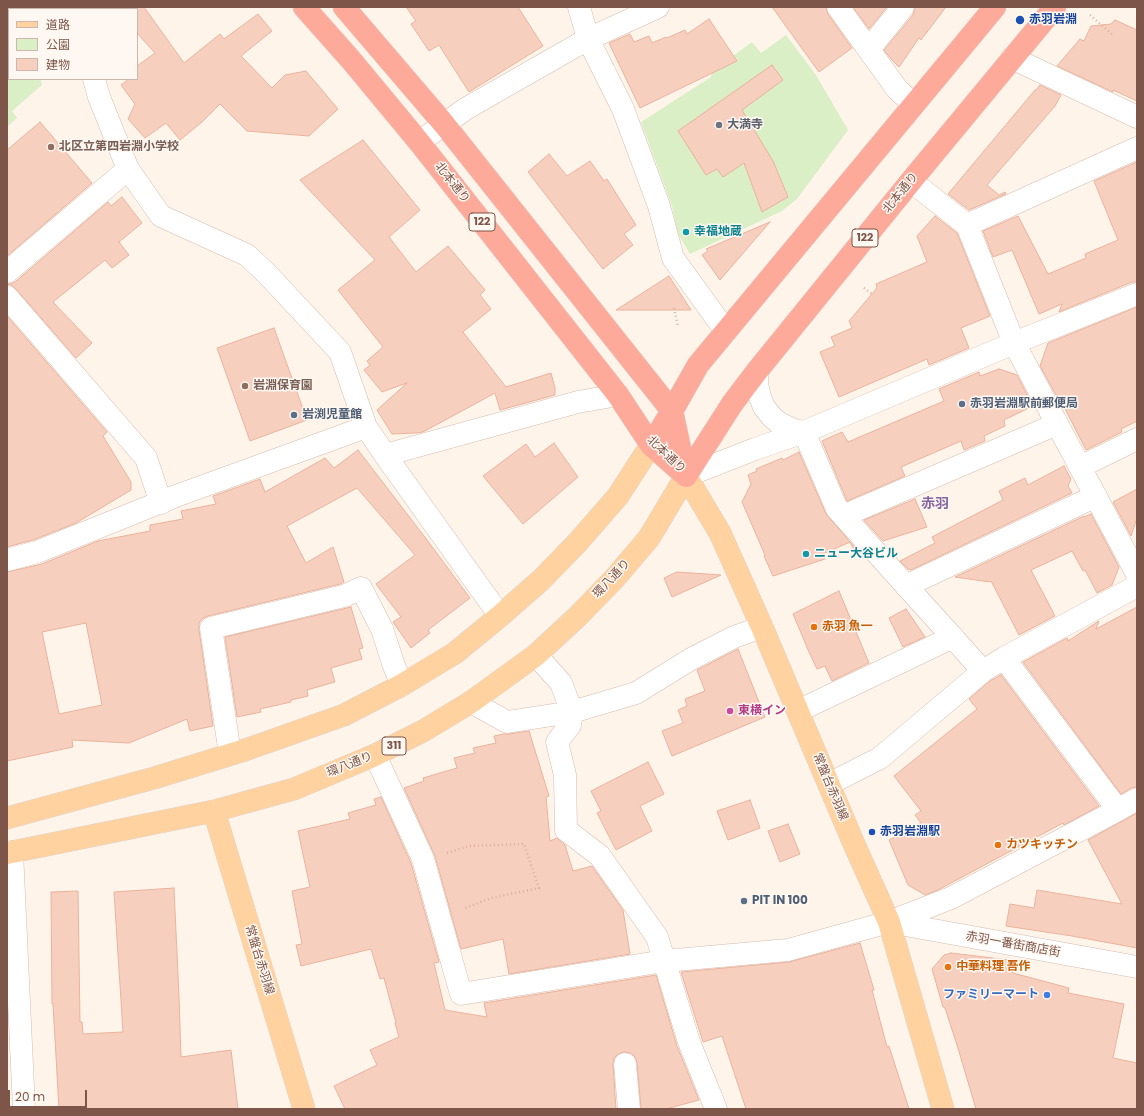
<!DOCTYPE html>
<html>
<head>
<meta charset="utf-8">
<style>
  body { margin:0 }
  #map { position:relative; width:1144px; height:1116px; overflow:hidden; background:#fef4e9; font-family:Poppins,"Noto Sans JP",sans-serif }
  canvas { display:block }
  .frame { position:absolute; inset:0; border:8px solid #7d5649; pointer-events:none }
  .legend { position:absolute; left:8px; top:8px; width:130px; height:72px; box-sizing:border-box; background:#fff8f2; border:1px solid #cbb7ae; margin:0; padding:5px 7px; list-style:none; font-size:12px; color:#7d5649 }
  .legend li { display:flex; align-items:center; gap:8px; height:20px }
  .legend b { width:20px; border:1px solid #cbb7ae }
  .scale { position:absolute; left:8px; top:1090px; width:79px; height:18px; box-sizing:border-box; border:2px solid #7d5649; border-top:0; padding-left:5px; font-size:12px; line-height:14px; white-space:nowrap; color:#7d5649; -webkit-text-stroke:3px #fff8f2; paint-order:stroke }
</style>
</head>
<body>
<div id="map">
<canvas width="1144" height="1116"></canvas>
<div class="frame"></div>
<ul class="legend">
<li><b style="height:5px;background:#ffd2a0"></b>道路</li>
<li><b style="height:11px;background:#daefc5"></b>公園</li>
<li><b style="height:11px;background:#f7cfbe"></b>建物</li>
</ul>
<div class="scale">20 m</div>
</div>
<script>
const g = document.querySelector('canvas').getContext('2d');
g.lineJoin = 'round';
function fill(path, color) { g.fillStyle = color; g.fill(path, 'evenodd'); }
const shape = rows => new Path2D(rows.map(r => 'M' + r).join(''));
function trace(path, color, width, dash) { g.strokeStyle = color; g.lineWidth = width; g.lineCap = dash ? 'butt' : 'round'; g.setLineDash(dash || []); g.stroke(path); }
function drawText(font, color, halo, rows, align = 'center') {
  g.font = font + ' Poppins,"Noto Sans JP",sans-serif'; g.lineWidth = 3; g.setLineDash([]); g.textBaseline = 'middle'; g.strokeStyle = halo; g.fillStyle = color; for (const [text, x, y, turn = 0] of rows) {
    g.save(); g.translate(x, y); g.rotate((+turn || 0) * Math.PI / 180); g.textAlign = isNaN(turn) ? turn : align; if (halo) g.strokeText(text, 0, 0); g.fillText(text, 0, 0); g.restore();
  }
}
fill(shape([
  [7,32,9,33,9,79,40,79,42,85,12,111,17,118,7,127],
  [786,35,816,75,848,130,797,199,782,211,690,254,678,234,672,206,641,122,711,77,712,71,752,42,761,53]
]), '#daefc5');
const building = shape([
  [137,7,144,7,184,63,220,34,224,39,258,14,272,31,241,56,272,88,285,75,306,71,338,109,309,136,247,131,220,104,202,122,180,140,166,123,145,138,128,119,135,104,121,85,129,79,137,79,137,66,155,53,137,33,137,7],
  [406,7,518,7,543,46,469,92,439,45,429,51,411,24,416,21,406,7],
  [772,7,826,7,828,14,852,48,819,72,772,7],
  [853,7,887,7,869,29,853,7],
  [915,7,946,7,921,40,919,38,899,67,891,59,884,50,913,15,915,7],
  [709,19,737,61,640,108,609,43,630,34,634,42,649,36,652,43,666,37,667,38,685,30,687,34,709,19],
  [1115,20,1137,30,1137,101,1113,90,1113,92,1057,66,1080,39,1084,41,1091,26,1111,24,1115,20],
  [772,65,783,80,742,110,773,161,788,197,762,212,744,163,723,177,717,169,706,175,678,131,772,65],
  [1040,85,1061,95,1055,106,987,185,999,195,1005,192,1006,194,969,210,948,194,1035,90,1036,90,1040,85],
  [40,122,92,183,7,256,7,150,40,122],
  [363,140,420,210,389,237,416,272,448,246,485,290,480,295,491,309,463,332,506,387,551,373,555,388,555,395,500,410,495,393,423,432,416,433,392,434,377,410,407,383,382,392,364,370,370,365,367,361,383,347,338,290,375,260,300,180,363,140],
  [549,154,567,176,590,161,604,181,607,179,636,225,624,234,633,245,603,269,528,172,549,154],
  [1137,162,1137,282,1132,282,1059,312,1062,304,1039,314,1012,250,993,257,983,231,1018,216,1048,274,1086,258,1085,254,1118,240,1094,181,1137,162],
  [122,197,142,223,119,242,129,255,112,268,105,260,53,302,92,343,76,358,16,289,11,285,7,284,10,284,15,282,108,202,111,206,122,197],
  [935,216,957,233,990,316,961,328,969,348,929,365,927,359,839,397,820,352,835,346,831,337,852,328,849,321,877,288,876,284,927,262,917,236,935,216],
  [770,222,720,280,702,255,708,251,706,249,770,222],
  [669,276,691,310,616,310,669,276],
  [1137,307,1137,421,1121,429,1122,432,1086,450,1058,395,1056,395,1040,366,1048,343,1137,307],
  [7,316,107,432,103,436,131,482,131,490,76,523,33,540,7,547,7,316],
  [274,328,307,420,250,441,217,348,274,328],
  [999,369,1017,375,1033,406,1004,420,1005,426,984,436,985,441,964,450,961,441,901,467,905,476,847,501,822,441,842,432,848,442,944,401,939,389,979,372,980,376,999,369],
  [554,443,578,477,523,524,483,476,526,444,535,457,554,443],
  [358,450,424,536,470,598,428,630,430,633,411,648,393,622,401,617,376,584,415,555,357,488,287,526,306,563,333,547,344,582,340,584,208,616,203,618,199,623,199,630,213,726,190,731,187,719,129,743,72,740,73,747,7,761,7,572,42,564,98,541,150,531,150,525,183,519,181,511,216,504,213,496,260,479,265,492,325,458,334,468,358,450],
  [86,623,102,705,59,714,42,632,86,623],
  [799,452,826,514,857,550,854,550,850,542,823,554,825,559,773,576,764,556,765,555,742,502,751,484,748,475,757,471,756,469,782,458,783,460,799,452],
  [1064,466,1071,479,1068,486,1072,493,911,570,908,569,900,561,935,543,932,537,1003,500,999,491,1025,478,1028,485,1064,466],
  [1137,489,1137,518,1131,536,1113,502,1137,489],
  [915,499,927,527,883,541,864,520,915,499],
  [1091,514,1119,567,1112,585,1097,593,1085,570,1083,571,1072,551,1031,570,1055,616,1019,635,991,581,990,582,955,577,1084,516,1084,517,1091,514],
  [677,572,721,575,672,597,664,578,677,572],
  [839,591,869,663,832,681,825,666,817,669,809,652,793,614,839,591],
  [351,607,363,648,359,649,362,659,331,668,335,682,307,690,308,696,291,700,291,702,260,709,261,712,237,717,225,637,351,607],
  [1137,607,1137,787,1131,788,1121,794,1023,662,1067,638,1068,641,1099,621,1096,629,1137,607],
  [906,609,925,637,903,647,889,618,906,609],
  [738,649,765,717,672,756,662,731,683,723,678,710,687,706,685,699,705,691,697,670,738,649],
  [1001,675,1099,806,1064,825,1063,823,938,890,925,895,908,885,889,840,921,823,915,815,921,811,894,776,977,709,969,699,990,681,1001,675],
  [529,731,549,796,546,797,550,841,557,838,565,845,573,871,592,866,623,910,630,954,509,974,503,939,461,949,435,856,404,788,424,781,423,778,457,768,454,758,475,753,473,748,496,743,494,736,504,734,509,734,529,731],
  [648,762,664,794,640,806,652,831,616,850,597,813,601,811,591,791,648,762],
  [381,797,411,863,439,962,434,963,445,1010,487,1017,484,1003,656,975,677,1046,699,1100,666,1109,641,1109,637,1063,635,1057,631,1053,624,1052,618,1054,614,1058,613,1065,616,1109,345,1109,334,1086,377,1065,370,1050,399,1037,395,1023,396,1023,384,978,380,979,371,949,301,966,296,945,302,944,292,891,310,887,298,831,350,819,348,813,376,805,374,799,381,797],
  [750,800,760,828,728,840,717,811,750,800],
  [1137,813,1137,948,1072,936,1006,926,1010,904,1034,908,1037,890,1122,904,1088,840,1137,813],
  [788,824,800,854,780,862,768,831,788,824],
  [174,888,179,997,181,1057,231,1050,238,1109,59,1109,53,1004,52,1004,51,892,78,891,80,1022,82,1022,83,1034,123,1032,114,892,174,888],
  [860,943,874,990,872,990,887,1047,889,1046,909,1109,746,1109,722,1036,703,1042,681,972,789,962,860,943],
  [951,953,1009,960,1013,973,1069,988,1068,993,1124,1004,1113,1058,1137,1063,1137,1109,976,1109,957,1045,945,1008,943,1007,932,969,944,955,951,953]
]);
fill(building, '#f7cfbe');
trace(building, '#ebb29c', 1);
const minor = shape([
  [67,7,69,9],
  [579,7,588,39,623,109,659,206,673,258,725,330],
  [838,7,897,89,913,104],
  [869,49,903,7],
  [1012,58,1137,117],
  [94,79,99,97,128,169,161,216,247,255,268,275,340,352,366,427,385,455,500,616],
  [419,142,467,108,588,39,658,7],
  [911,181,967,225,1014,343,1137,574],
  [967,225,1137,148],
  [7,272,128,169],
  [7,297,146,458,161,503],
  [757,371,757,384,760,397,764,407,772,417,779,423,794,430,804,432,837,509,983,671],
  [385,455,578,402,618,395],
  [1080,467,1137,439],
  [686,476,755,449,804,432,1014,343,1137,294],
  [843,516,1057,424],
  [7,560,37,552,176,496,366,427],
  [906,586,1096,496],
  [536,655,561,683,572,712,570,725,557,742,565,775,566,830,600,856,657,937,689,1042,716,1109],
  [1004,658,1118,810],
  [471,702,507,722,572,712,636,693,691,659,734,637,762,627],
  [798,711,953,637],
  [230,754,211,628,344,596,361,588,382,629,394,666,402,685],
  [375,755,423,859,461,994,664,961,788,950,889,922,951,898,1118,810,1137,799],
  [829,784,880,758,983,671,1004,658,1137,586],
  [12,852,24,1109],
  [889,922,1137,967],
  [625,1064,629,1109]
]);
const major = shape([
  [214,811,304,1109],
  [7,818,154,778,245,750,344,715,402,685,455,653,500,616,541,580,578,542,618,496,651,445],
  [7,853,214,811,294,789,375,755,423,731,471,702,536,655,577,617,614,579,649,538,686,476,720,533,762,627,854,844,889,922,943,1109]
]);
const highway = shape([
  [304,7,351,60,419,142,618,395,651,445,686,476],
  [344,7,444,124,672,411,686,476],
  [651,445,672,411,698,365,995,7],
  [686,476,732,404,757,371,911,181,1055,7]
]);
trace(minor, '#d5bcb0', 23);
trace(major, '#ddd3d0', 23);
trace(highway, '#ddd3d0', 23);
trace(shape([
  [1090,15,1114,36],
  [864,288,872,294],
  [674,308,678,327],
  [447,853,469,846,524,844,539,888,491,898,463,909]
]), '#ddb1a0', 2.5, [1, 3]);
trace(minor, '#fff', 22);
trace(major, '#ffd2a0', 22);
trace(highway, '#feaa9b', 22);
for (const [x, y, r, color] of [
  [1020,20,5,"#1a4fb4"],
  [719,125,4,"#6b7280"],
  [51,147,4,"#8d6e63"],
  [686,232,4,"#0f9aa8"],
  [245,386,4,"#8d6e63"],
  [962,404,4,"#5c6f8a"],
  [294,415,4,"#5c6f8a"],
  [806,554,4,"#0f9aa8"],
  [814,627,4,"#e8710a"],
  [730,711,4,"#d1479c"],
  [872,832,4,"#1a4fb4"],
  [998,845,4,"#e8710a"],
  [744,901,4,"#5c6f8a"],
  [948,967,4,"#e8710a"],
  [1047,995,4,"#3f7fe0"]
]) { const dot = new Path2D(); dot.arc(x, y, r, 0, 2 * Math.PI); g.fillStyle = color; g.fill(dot); trace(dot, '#fff8f2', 1.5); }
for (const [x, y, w] of [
  [482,222,26],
  [865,238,26],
  [394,746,24]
]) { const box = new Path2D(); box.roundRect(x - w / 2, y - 9, w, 18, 3); g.fillStyle = '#fff8f2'; g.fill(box); trace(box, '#7d5649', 1); }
drawText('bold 11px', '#7d5649', null, [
  ["122",482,222],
  ["122",865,238],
  ["311",394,746]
]);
drawText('bold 12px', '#164399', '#fff8f2', [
  ["赤羽岩淵",1029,20],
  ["赤羽岩淵駅",880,832]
], 'left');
drawText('bold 12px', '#5b616d', '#fff8f2', [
  ["大満寺",727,125]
], 'left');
drawText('bold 12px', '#785e54', '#fff8f2', [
  ["北区立第四岩淵小学校",59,147],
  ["岩淵保育園",253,386]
], 'left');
drawText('12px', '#7d5649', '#fff8f2', [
  ["北本通り",452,183,52],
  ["北本通り",901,193,-51],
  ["北本通り",666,455,43],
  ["環八通り",612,579,-47],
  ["環八通り",350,765,-22],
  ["常盤台赤羽線",830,787,67],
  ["赤羽一番街商店街",1013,945,10],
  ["常盤台赤羽線",259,960,73]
]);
drawText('bold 12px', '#0d838f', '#fff8f2', [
  ["幸福地蔵",694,232],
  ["ニュー大谷ビル",814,554]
], 'left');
drawText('bold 12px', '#4e5e75', '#fff8f2', [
  ["赤羽岩淵駅前郵便局",970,404],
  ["岩渕児童館",302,415],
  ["PIT IN 100",752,901]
], 'left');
drawText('bold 12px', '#c56008', '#fff8f2', [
  ["赤羽 魚一",822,627],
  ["カツキッチン",1006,845],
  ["中華料理 吾作",956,967]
], 'left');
drawText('bold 12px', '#b23c85', '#fff8f2', [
  ["東横イン",738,711]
], 'left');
drawText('bold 12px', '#366cbe', '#fff8f2', [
  ["ファミリーマート",1039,995]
], 'right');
drawText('bold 14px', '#8665a0', '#fff8f2', [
  ["赤羽",935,504]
]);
</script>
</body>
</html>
